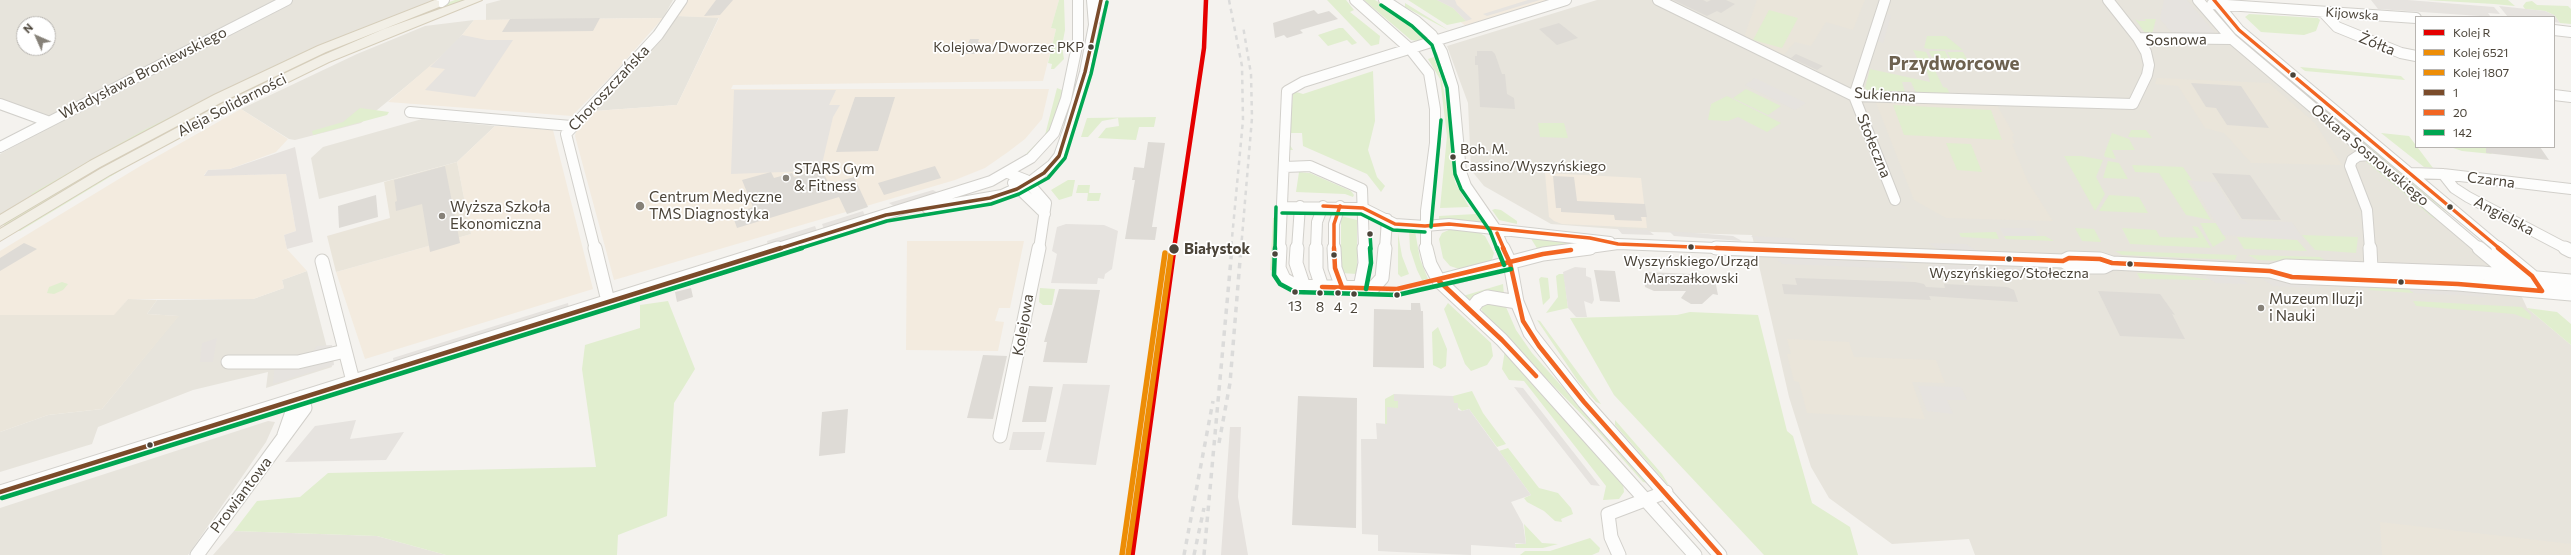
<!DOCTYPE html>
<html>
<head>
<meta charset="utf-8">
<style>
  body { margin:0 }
  #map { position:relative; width:2571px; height:555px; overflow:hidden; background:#f4f2ee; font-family:Commissioner,sans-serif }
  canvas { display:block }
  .legend { position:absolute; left:2415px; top:16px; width:140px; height:132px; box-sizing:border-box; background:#fff; border:1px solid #b7b4b0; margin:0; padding:5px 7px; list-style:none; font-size:12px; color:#4b4439 }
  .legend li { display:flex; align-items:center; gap:8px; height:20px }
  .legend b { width:20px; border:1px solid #b7b4b0 }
  .north { position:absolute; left:16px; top:16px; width:40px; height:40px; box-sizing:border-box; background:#fff; border:1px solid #b7b4b0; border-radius:50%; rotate:315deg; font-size:11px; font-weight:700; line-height:16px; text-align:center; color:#4b4439 }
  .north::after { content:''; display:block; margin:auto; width:14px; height:18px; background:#868178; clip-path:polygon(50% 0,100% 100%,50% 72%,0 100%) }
</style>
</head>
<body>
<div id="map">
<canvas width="2571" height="555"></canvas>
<ul class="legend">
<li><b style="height:5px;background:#e50000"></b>Kolej R</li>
<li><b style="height:5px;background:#ed8d06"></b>Kolej 6521</li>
<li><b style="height:5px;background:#ed8d06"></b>Kolej 1807</li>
<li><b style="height:5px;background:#7a4b2a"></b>1</li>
<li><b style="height:5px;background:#f26522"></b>20</li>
<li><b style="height:5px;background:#00a651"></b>142</li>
</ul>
<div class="north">N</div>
</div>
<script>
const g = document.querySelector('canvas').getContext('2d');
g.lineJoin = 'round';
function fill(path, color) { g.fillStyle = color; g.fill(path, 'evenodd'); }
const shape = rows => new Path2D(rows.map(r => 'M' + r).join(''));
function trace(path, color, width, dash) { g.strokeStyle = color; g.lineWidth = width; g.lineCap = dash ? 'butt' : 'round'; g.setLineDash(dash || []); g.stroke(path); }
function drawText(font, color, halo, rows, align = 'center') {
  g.font = font + ' Commissioner,sans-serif'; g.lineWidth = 3.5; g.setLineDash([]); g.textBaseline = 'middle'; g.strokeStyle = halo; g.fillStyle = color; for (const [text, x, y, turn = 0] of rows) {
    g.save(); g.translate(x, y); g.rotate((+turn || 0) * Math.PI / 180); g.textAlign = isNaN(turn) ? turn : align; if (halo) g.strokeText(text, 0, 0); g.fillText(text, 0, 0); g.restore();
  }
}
fill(shape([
  [0,0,283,0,49,116,0,101],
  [24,24,48,24,48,48,24,48],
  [293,0,436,0,368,26,52,184,0,215,0,154,167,63],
  [501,0,673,0,663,18,486,20,486,4],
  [1597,0,2193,0,2221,36,2515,282,2527,308,2571,345,2571,555,1975,555,1969,539,1892,544,1829,498,1811,467,1789,397,1752,235,1653,232,1551,224,1484,186,1471,170,1468,103,1447,46],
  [677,16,719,17,677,105,595,111],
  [474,20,454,45,430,67,361,123,295,140,289,139,241,109,357,54,425,26],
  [422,119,495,126,457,162,319,199,311,158,323,147],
  [307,271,332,367,266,388,268,372,193,390,98,427,92,444,0,472,0,432,48,415,102,409,178,316,147,314,157,300,253,299,284,288,282,280],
  [268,421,275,422,266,442,188,555,0,555,0,508],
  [234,531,377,536,446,555,213,555]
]), '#e7e4dc');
fill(shape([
  [686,0,1059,0,1051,28,1056,29,1043,81,733,85,731,89,1049,89,1042,119,1025,139,1008,152,985,168,955,180,614,280,575,136,576,131,595,111,677,105,719,18,677,16],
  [1432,0,1551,0,1467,27],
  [663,18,614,73,572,116,388,102,454,45,474,20],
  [241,109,288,139,276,152,230,169,208,170,204,175,286,174,296,231,284,235,287,249,307,271,282,280,284,288,253,299,128,299,115,315,0,315,0,251,142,165],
  [495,126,553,130,593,289,365,359,336,272,471,234,457,162],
  [1545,173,1641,178,1647,228,1562,224,1554,221,1549,217],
  [907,241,1024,241,1010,308,999,308,995,321,1004,322,998,351,906,350]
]), '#f3ebdf');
fill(shape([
  [295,147,313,242,287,249,284,235,296,231,286,174,204,176,208,170,230,169],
  [217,338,213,362,200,362,202,343],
  [1230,427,1241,427,1238,497,1248,555,1221,555]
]), '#e6e2de');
fill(shape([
  [1757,0,1865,0,1853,30,1826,22,1811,46,1795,42,1781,58,1743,40],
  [2157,78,2269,83,2315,123,2342,165,2251,163,2224,133,2205,128,2178,86,2155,84],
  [1875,100,1997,105,2014,135,2012,137,2015,143,2012,144,2028,182,2053,221,1946,218,1914,200],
  [457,162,471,234,336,272,327,236,390,218,384,182],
  [128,299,157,300,147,314,179,316,102,409,48,415,0,432,0,315,114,315],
  [1787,339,1849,342,1854,357,1936,360,1945,383,1912,382,1925,419,1807,413,1799,382,1794,381,1787,354,1791,354],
  [2380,522,2571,544,2571,555,2382,555]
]), '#eae5da');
fill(shape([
  [455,0,469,0,232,101,225,98,300,62,406,17],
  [1059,0,1064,0,1065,30,1062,46,1064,59,1054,69,1051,69,1052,64,1048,63,1056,29,1051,28],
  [1327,0,1346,0,1354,10,1350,12,1380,36,1379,44,1371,46],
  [1364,0,1375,0,1388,8,1413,26,1424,38,1418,41,1411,40],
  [1408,0,1437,0,1453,8,1466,21,1447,25],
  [2426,0,2508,0,2515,6,2494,4],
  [2532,1,2537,5,2568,6,2571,9,2571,24,2560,23,2554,15,2545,11,2525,9,2523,6,2526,2],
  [1405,3,1442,26,1448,30,1405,7],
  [1769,10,1798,18,1782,48,1753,40],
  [2249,14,2318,18,2320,20,2316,31,2304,35,2261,32,2245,17],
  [2215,17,2222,17,2465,226,2403,179,2241,42],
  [2135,19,2139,21,2146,21,2144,19,2156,19,2152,34,2145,33],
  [1339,28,1343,28,1357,43,1352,45,1347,40,1328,46,1318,35],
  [1927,36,1946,36,1963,50,1929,49,1924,48],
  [1913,50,1926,52,1943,87,1947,88,1950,94,1916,93,1911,82,1902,82,1905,92,1868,91,1865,88,1870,69,1930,82,1923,59,1917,58],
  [1929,51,1945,51,1949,60,1952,61,1947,52,1963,52,1972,68,1950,68,1931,56],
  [1434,57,1442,80,1449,121,1455,182,1469,207,1440,208,1447,136,1440,79,1428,59],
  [2300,67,2401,76,2405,80,2305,71],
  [1373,71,1375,121,1368,150,1377,177,1385,186,1381,192,1367,174,1303,146,1302,133,1291,133,1290,145,1293,150,1289,150,1293,91,1303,94],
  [1057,88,1062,90,1062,93,1052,126,1036,149,1023,157,1045,135],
  [1746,89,1781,106,1768,115,1733,98],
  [1727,96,1781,123,1767,132,1738,117,1728,121,1708,120,1711,104],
  [211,97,35,196,31,194,142,131],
  [219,101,224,105,10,227,1,224,78,178],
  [1893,105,1991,110,2002,140,1904,135],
  [360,108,389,112,387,115,313,135,312,131,343,122],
  [230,109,231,110,128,166,20,231,17,230,132,161],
  [1156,117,1154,127,1139,127,1136,140,1098,138,1106,128,1119,126,1118,118,1102,121,1088,137,1081,137,1087,118],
  [1538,123,1564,123,1568,138,1540,137],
  [2131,130,2146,130,2152,138,2128,137],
  [2112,133,2129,139,2135,150,2112,150,2116,159,2105,157,2104,155],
  [2381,133,2409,136,2433,168,2424,167],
  [1946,143,1971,144,1982,172,1957,170],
  [2450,147,2487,147,2492,154,2462,151],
  [2064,156,2081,156,2103,160,2096,177,2105,194,2095,211],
  [2367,158,2437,218,2433,218,2363,159],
  [2108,161,2119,163,2128,179,2103,178],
  [2132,165,2183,167,2192,180,2187,180,2211,220,2186,215,2159,173,2135,172],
  [1299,172,1310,173,1351,191,1354,195,1353,197,1345,194,1296,192],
  [1068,180,1075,180,1072,196,1059,200,1051,190],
  [1078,185,1090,185,1089,193,1101,193,1099,201,1087,201,1088,193,1076,193],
  [2109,195,2139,197,2148,213,2099,211],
  [1495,209,1501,210,1517,221,1517,224,1499,220,1492,210],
  [1476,214,1483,224,1439,219,1439,216],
  [1278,216,1275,272,1270,270,1273,218],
  [1341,216,1357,220,1357,274,1341,273],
  [2200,223,2216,223,2226,239,2213,247],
  [2192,226,2198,227,2211,248,2130,244,2122,228,2156,230,2160,237,2199,238],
  [2075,228,2094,229,2101,242,2082,241],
  [1451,229,1478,232,1485,236,1494,253,1492,260,1462,270,1450,266,1443,258,1439,239,1442,233],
  [1409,230,1415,231,1420,259,1428,279,1422,280,1417,270,1410,249],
  [1996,232,1999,239,1961,237,1959,233],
  [1398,233,1402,256,1409,274,1401,277,1398,274],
  [2302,235,2358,237,2356,253,2315,250],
  [2004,236,2045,236,2054,241,2006,239],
  [1530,237,1589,244,1538,250],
  [2237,237,2297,240,2307,251,2244,249],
  [2115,251,2237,255,2235,260,2122,255],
  [2248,255,2320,257,2329,263,2258,260],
  [2137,273,2185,276,2211,280,2140,279],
  [1559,274,1564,274,1568,308,1546,313,1558,297,1556,276],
  [1541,277,1548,278,1550,298,1543,305,1539,279],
  [62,282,68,284,63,290,54,294,47,293,49,287],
  [1503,284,1504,295,1471,303,1463,296],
  [2373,286,2405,287,2414,293,2368,290],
  [1040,288,1055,289,1052,305,1043,305,1039,302],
  [668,301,695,369,674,403,667,516,618,535,617,555,446,555,377,536,234,531,257,501,300,497,328,473,596,467,582,369,585,345,640,328,640,305],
  [2413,301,2522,307,2531,315,2530,320,2514,314,2416,306],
  [1486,302,1506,307,1516,330,1532,353,1648,483,1643,482,1595,428,1484,315,1481,308],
  [1448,303,1491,343,1493,356,1487,365,1471,371,1465,364,1444,309],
  [2527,308,2557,312,2571,324,2571,345],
  [1690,312,1758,315,1787,431,1793,436,1812,503,1850,527,1858,555,1764,555,1614,395,1570,318,1677,315],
  [1537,320,1540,321,1601,404,1596,402,1578,381],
  [1438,327,1447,349,1446,366,1441,369,1433,365,1432,332],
  [1505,350,1623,484,1624,492,1619,499,1603,500,1606,486,1524,381,1509,380,1502,369],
  [1472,391,1483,413,1506,444,1497,447,1469,409,1462,411,1453,403,1453,396],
  [1394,394,1394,401,1398,401,1398,408,1387,427,1385,428,1385,399],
  [1615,420,1662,474,1670,487,1615,425],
  [1508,448,1539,488,1558,493,1571,508,1573,514,1561,519,1562,522,1555,521,1544,511,1527,502,1524,498,1531,495,1499,451],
  [1524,524,1542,543,1558,544,1543,548,1516,548,1515,544,1526,544],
  [1590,538,1600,548,1599,552,1592,555,1520,555,1525,551,1550,551]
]), '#e1eecf');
fill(shape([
  [1437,0,1455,0,1457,5,1472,19,1466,21,1453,8],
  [1528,0,1540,0,1487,16,1483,14],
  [2164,0,2187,0,2215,33,2172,33,2160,19],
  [2371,0,2408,0,2494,7,2500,14,2488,13,2490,16,2480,16,2378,9],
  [2499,6,2545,11,2554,15,2560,23,2554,22,2554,17,2508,17],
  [1885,14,1891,15,1883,43,1877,41],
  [462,35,487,40,513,40,475,97,425,90,445,69,430,67],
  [1755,78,1806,103,1795,110,1745,85],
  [734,90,836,90,829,105,840,105,833,117,822,164,837,165,836,170,731,174],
  [2191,181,2216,182,2240,220,2292,222,2304,240,2223,235],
  [933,190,940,194,895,207,889,203],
  [863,211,865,216,824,229,822,224],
  [1066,224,1104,225,1118,231,1112,269,1105,274,1104,279,1098,278,1097,284,1051,283,1057,254,1052,251,1057,227],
  [815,226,817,231,768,246,767,241],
  [1617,228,1648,230,1654,235,1622,234],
  [2000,228,2034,228,2038,236,2004,236],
  [1669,231,1733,236,1742,241,1674,236],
  [1751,236,1792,238,1803,244,1759,242],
  [1928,243,1966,244,1977,251,1938,249],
  [1774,258,1899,263,1909,269,1783,264],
  [1928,264,2044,269,2054,275,1940,270],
  [1575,267,1586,268,1586,276,1591,278,1594,300,1592,304,1584,301,1587,317,1576,317,1568,308,1563,272],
  [2205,276,2238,277,2249,284,2216,283],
  [2263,279,2304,282,2315,288,2273,286],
  [2405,287,2483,291,2493,297,2483,294,2486,297,2460,295,2457,293,2458,295,2428,294,2424,291,2426,294,2414,293],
  [568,303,569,308,394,364,393,358],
  [332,345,334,365,273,384,275,362,307,360,317,346],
  [1063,384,1110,385,1096,465,1046,462],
  [1918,386,1961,387,1967,400,1947,400,1953,414,1927,411],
  [1514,387,1523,388,1600,486,1591,485],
  [1394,394,1453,396,1454,403,1458,403,1458,410,1462,411,1469,409,1531,495,1511,502,1523,524,1526,544,1515,543,1516,548,1471,545,1471,555,1397,552,1378,551,1378,535,1362,534,1361,439,1377,439,1376,423,1387,424,1387,407,1398,408,1398,401,1394,401],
  [356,420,350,439,404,432,386,460,285,462,315,426],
  [1013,432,1045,432,1041,450,1009,450]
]), '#e6e3df');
fill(shape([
  [716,0,733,0,720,15,704,16],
  [1673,0,1703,0,1707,2,1711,0,1726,0,1735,4,1721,13,1717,11,1707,16],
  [1314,10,1318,14,1329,11,1338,19,1300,30,1303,33,1287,38,1284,35,1275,38,1273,23],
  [600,18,593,31,502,32,510,19],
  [1559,23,1578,38,1557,45,1539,29],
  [970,39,979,39,978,42,980,42,975,54,964,54],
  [1477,51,1492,51,1495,54,1502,74,1505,74,1507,94,1514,98,1515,109,1480,107,1478,65,1475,65,1475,56,1477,56],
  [1796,54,1823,66,1817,70,1791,58],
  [2191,83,2241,86,2269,128,2227,125,2216,108,2206,107],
  [855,97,895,97,878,151,836,152],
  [1148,142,1165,143,1152,227,1157,227,1155,240,1125,239,1135,180,1132,180,1134,167,1144,168],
  [2486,147,2540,147,2549,160,2486,153],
  [445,166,460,243,430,252,422,204,396,211,395,202,397,201,394,180],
  [935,166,941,178,884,195,878,183],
  [771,172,774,178,792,173,794,177,812,172,813,174,823,172,829,184,854,177,868,207,847,214,839,197,737,228,732,214,753,207,742,180],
  [2212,173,2250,175,2281,220,2242,219],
  [1553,176,1574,177,1577,201,1645,204,1647,217,1641,217,1642,221,1615,220,1614,215,1561,212,1561,208,1556,208],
  [376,195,378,217,339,228,338,206],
  [24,243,37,249,0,271,0,258],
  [1594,270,1615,271,1620,302,1600,301],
  [1647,272,1714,275,1718,295,1713,294,1702,304,1691,304,1681,298,1686,291,1654,291,1645,287,1644,276],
  [1795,278,1915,282,1924,284,1926,287,1945,288,1944,284,2007,287,2014,290,2018,302,1929,296,1931,300,1784,294,1782,284,1797,285],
  [691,288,693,297,677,302,675,292],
  [1059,289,1100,290,1087,363,1043,362,1047,342,1044,342],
  [2098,291,2160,294,2175,315,2172,314,2185,339,2120,336],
  [1411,303,1420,303,1421,311,1423,311,1424,368,1373,367,1374,309,1411,310],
  [983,355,1007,356,993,419,967,418],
  [1029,386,1053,387,1046,422,1022,422],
  [1298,396,1357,398,1356,528,1292,525],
  [848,409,845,453,819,456,822,412]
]), '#dedbd6');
const minorFar1 = shape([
  [1355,0,1410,49,1429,73,1435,109,1435,143,1426,211,1426,249],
  [1384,0,1416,21,1432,35,1442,52,1453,87,1461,172,1466,186,1495,228,1504,249],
  [1658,0,1854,96,2133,104,2147,75,2149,65,2146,52,2138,38,2108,0],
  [1885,0,1854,96,1895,200],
  [2198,0,2232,39,2480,249],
  [2214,0,2239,30,2500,249],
  [441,2,444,0],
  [2212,4,2416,18],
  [2323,12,2337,27,2401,53,2416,56],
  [1095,20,1101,0],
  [2554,30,2571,32],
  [2138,38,2232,39],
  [2554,95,2571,97],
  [0,104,47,121],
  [410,112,571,126],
  [0,147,287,0],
  [2369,155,2358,156,2352,160,2350,166,2367,210,2370,249],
  [1285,167,1310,166,1362,189,1364,249],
  [1008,173,1026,180,1046,203,1039,249],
  [2410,173,2443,174,2571,189],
  [2443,174,2454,188,2468,197,2567,249],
  [1013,183,1045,214],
  [1282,207,1363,208,1395,224,1425,226,1449,224,1610,242],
  [927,208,1002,195,1030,182,1052,165,1059,156,1069,128,1085,72,1094,25,1092,0],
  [595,249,566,134,658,35,682,0],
  [775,249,991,181,1031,158,1054,133,1066,99,1078,41,1078,0],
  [1280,249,1287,91,1303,82,1566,0],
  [1297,249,1300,206],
  [1316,249,1317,222,1323,206],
  [1334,249,1334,224,1340,206],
  [1385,249,1387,219],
  [1582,249,1618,244,1742,249]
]);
const minor = shape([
  [595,248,608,301],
  [1280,248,1279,268,1284,279,1296,286,1373,288,1382,278,1385,248],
  [1297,248,1296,263,1304,287],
  [1316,248,1316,269,1322,287],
  [1334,248,1335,268,1342,287],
  [1426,248,1430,264,1439,281,1502,340,1695,555],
  [1503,248,1510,263,1517,302,1530,333,1584,402,1720,555],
  [1716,248,2063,261,2072,266,2082,267,2104,267,2112,263],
  [2370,248,2371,269],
  [2479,248,2511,275,2536,287],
  [2498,248,2532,276,2541,290],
  [2565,248,2571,251],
  [322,261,353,381],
  [2063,261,2069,258,2100,259,2112,263,2270,271,2292,277,2458,284,2571,294],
  [2270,271,2286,266,2482,273,2571,281],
  [1439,281,1543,254,1590,248],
  [1360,288,1365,263,1364,248],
  [1471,310,1478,301,1487,297,1517,302],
  [228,362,298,362,345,351],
  [1000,436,1039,248],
  [0,492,778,248],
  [197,555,305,408,302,397,292,412,284,435],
  [1619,555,1611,537,1608,514,1666,492]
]);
const major = shape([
  [435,0,439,1,439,7,326,52,224,101,100,167,0,226,0,215,90,161,214,95,318,46,435,0],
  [465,0,482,0,329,62,235,108,110,175,0,241,0,229,100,169,225,102,321,56,384,29,465,0]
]);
trace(minorFar1, '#d2d0cb', 12);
trace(minor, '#d2d0cb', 15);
trace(major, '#d6cebb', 2);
trace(minorFar1, '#fdfdfc', 10);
trace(minor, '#fdfdfc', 13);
fill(major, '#f2efe6');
trace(shape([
  [1229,0,1242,66,1243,120,1231,249],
  [1241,249,1252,118,1251,74,1243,26]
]), '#dbdbda', 2.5, [4.5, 4.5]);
trace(shape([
  [1219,443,1230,383,1241,248],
  [1184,555,1213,401],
  [1194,555,1204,508],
  [1204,555,1232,248]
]), '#dbdbda', 3.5, [5.5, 5.5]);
trace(shape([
  [778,249,886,215,990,198,1017,189,1044,173,1059,156,1085,72,1101,0]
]), '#7a4b2a', 3.5);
trace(shape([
  [0,492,781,248]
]), '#7a4b2a', 4.5);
trace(shape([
  [2214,0,2239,30,2500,249],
  [1323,206,1363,208,1395,224,1425,226,1449,224,1590,238,1618,244,1742,249],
  [1497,233,1504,249],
  [1334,249,1334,224,1340,206]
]), '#f26522', 3.5);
trace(shape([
  [1334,248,1335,268,1342,287],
  [1503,248,1510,263,1523,321,1539,346,1584,402,1720,555],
  [1716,248,2063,261,2069,258,2100,259,2112,263,2270,271,2292,277,2458,284,2542,291],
  [2498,248,2532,276,2542,291],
  [1439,281,1502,340,1536,376],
  [1322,287,1397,289,1543,254,1571,250]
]), '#f26522', 4.5);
trace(shape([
  [1381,5,1412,26,1432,45,1447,88,1455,174,1461,189,1490,231,1497,249],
  [1282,213,1361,214,1393,230,1425,232],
  [1431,227,1441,120],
  [1370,234,1371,249],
  [798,249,887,221,991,204,1019,194,1048,178,1065,158,1091,74,1107,2],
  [1275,249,1276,207]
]), '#00a651', 3.5);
trace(shape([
  [1275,248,1274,275,1280,284,1295,292,1397,295,1511,269],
  [1497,248,1504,265],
  [1366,289,1371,263,1370,248],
  [2,498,802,248]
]), '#00a651', 4.5);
trace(shape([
  [1174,249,1204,48,1206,0]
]), '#e50000', 4.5);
trace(shape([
  [1132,555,1174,248]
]), '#e50000', 5.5);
trace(shape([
  [1122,555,1165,253]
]), '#ed8d06', 5.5);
trace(shape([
  [1128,555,1171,254]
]), '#ed8d06', 5.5);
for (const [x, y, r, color] of [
  [1091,47,3.5,"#4b4439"],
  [2293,75,3.5,"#4b4439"],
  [1453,157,3.5,"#4b4439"],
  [786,178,4,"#868178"],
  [640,206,5,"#868178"],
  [2450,207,3.5,"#4b4439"],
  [442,216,4,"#868178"],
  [1370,234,3.5,"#4b4439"],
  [1691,247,3.5,"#4b4439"],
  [1174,249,5.5,"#4b4439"],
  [1275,254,3.5,"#4b4439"],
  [1334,255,3.5,"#4b4439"],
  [2009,259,3.5,"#4b4439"],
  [2130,264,3.5,"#4b4439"],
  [2401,282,3.5,"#4b4439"],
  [1295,292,3.5,"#4b4439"],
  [1320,293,3.5,"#4b4439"],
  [1338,293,3.5,"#4b4439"],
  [1354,294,3.5,"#4b4439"],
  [1397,295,3.5,"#4b4439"],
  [2261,308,4,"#868178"],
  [150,445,3.5,"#4b4439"]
]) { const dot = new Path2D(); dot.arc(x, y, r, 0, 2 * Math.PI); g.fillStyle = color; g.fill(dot); trace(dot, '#fff', 1.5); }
drawText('13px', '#4b4439', '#fff', [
  ["Kijowska",2352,14,4]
]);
drawText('14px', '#4b4439', '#fff', [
  ["Kolejowa/Dworzec PKP",1084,47,"right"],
  ["Boh. M.",1460,149,"left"],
  ["Cassino/Wyszyńskiego",1460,166,"left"],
  ["Wyszyńskiego/Urząd",1691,261],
  ["Marszałkowski",1691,278],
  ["Wyszyńskiego/Stołeczna",2009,273],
  ["13",1295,306],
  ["8",1320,307],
  ["4",1338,307],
  ["2",1354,308]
]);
drawText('15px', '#4b4439', '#fff', [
  ["Sosnowa",2176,40,-1],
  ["Żółta",2377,44,22],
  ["Władysława Broniewskiego",143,73,-27],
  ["Choroszczańska",609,88,-47],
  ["Sukienna",1885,95,4],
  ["Aleja Solidarności",232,105,-27],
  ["Stołeczna",1874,146,68],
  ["Oskara Sosnowskiego",2370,155,40],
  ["Czarna",2491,180,7],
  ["Angielska",2504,216,28],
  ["Kolejowa",1023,325,-80],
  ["Prowiantowa",241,495,-53]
]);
drawText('15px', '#4b4439', '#fff', [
  ["STARS Gym",794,169],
  ["& Fitness",794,186],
  ["Centrum Medyczne",649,197],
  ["TMS Diagnostyka",649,214],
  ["Wyższa Szkoła",450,207],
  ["Ekonomiczna",450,224],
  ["Muzeum Iluzji",2269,299],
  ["i Nauki",2269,316]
], 'left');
drawText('bold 15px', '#4b4439', '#fff', [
  ["Białystok",1184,249]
], 'left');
drawText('bold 19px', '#6e6250', '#fff', [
  ["Przydworcowe",1954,64]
]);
</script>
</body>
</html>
